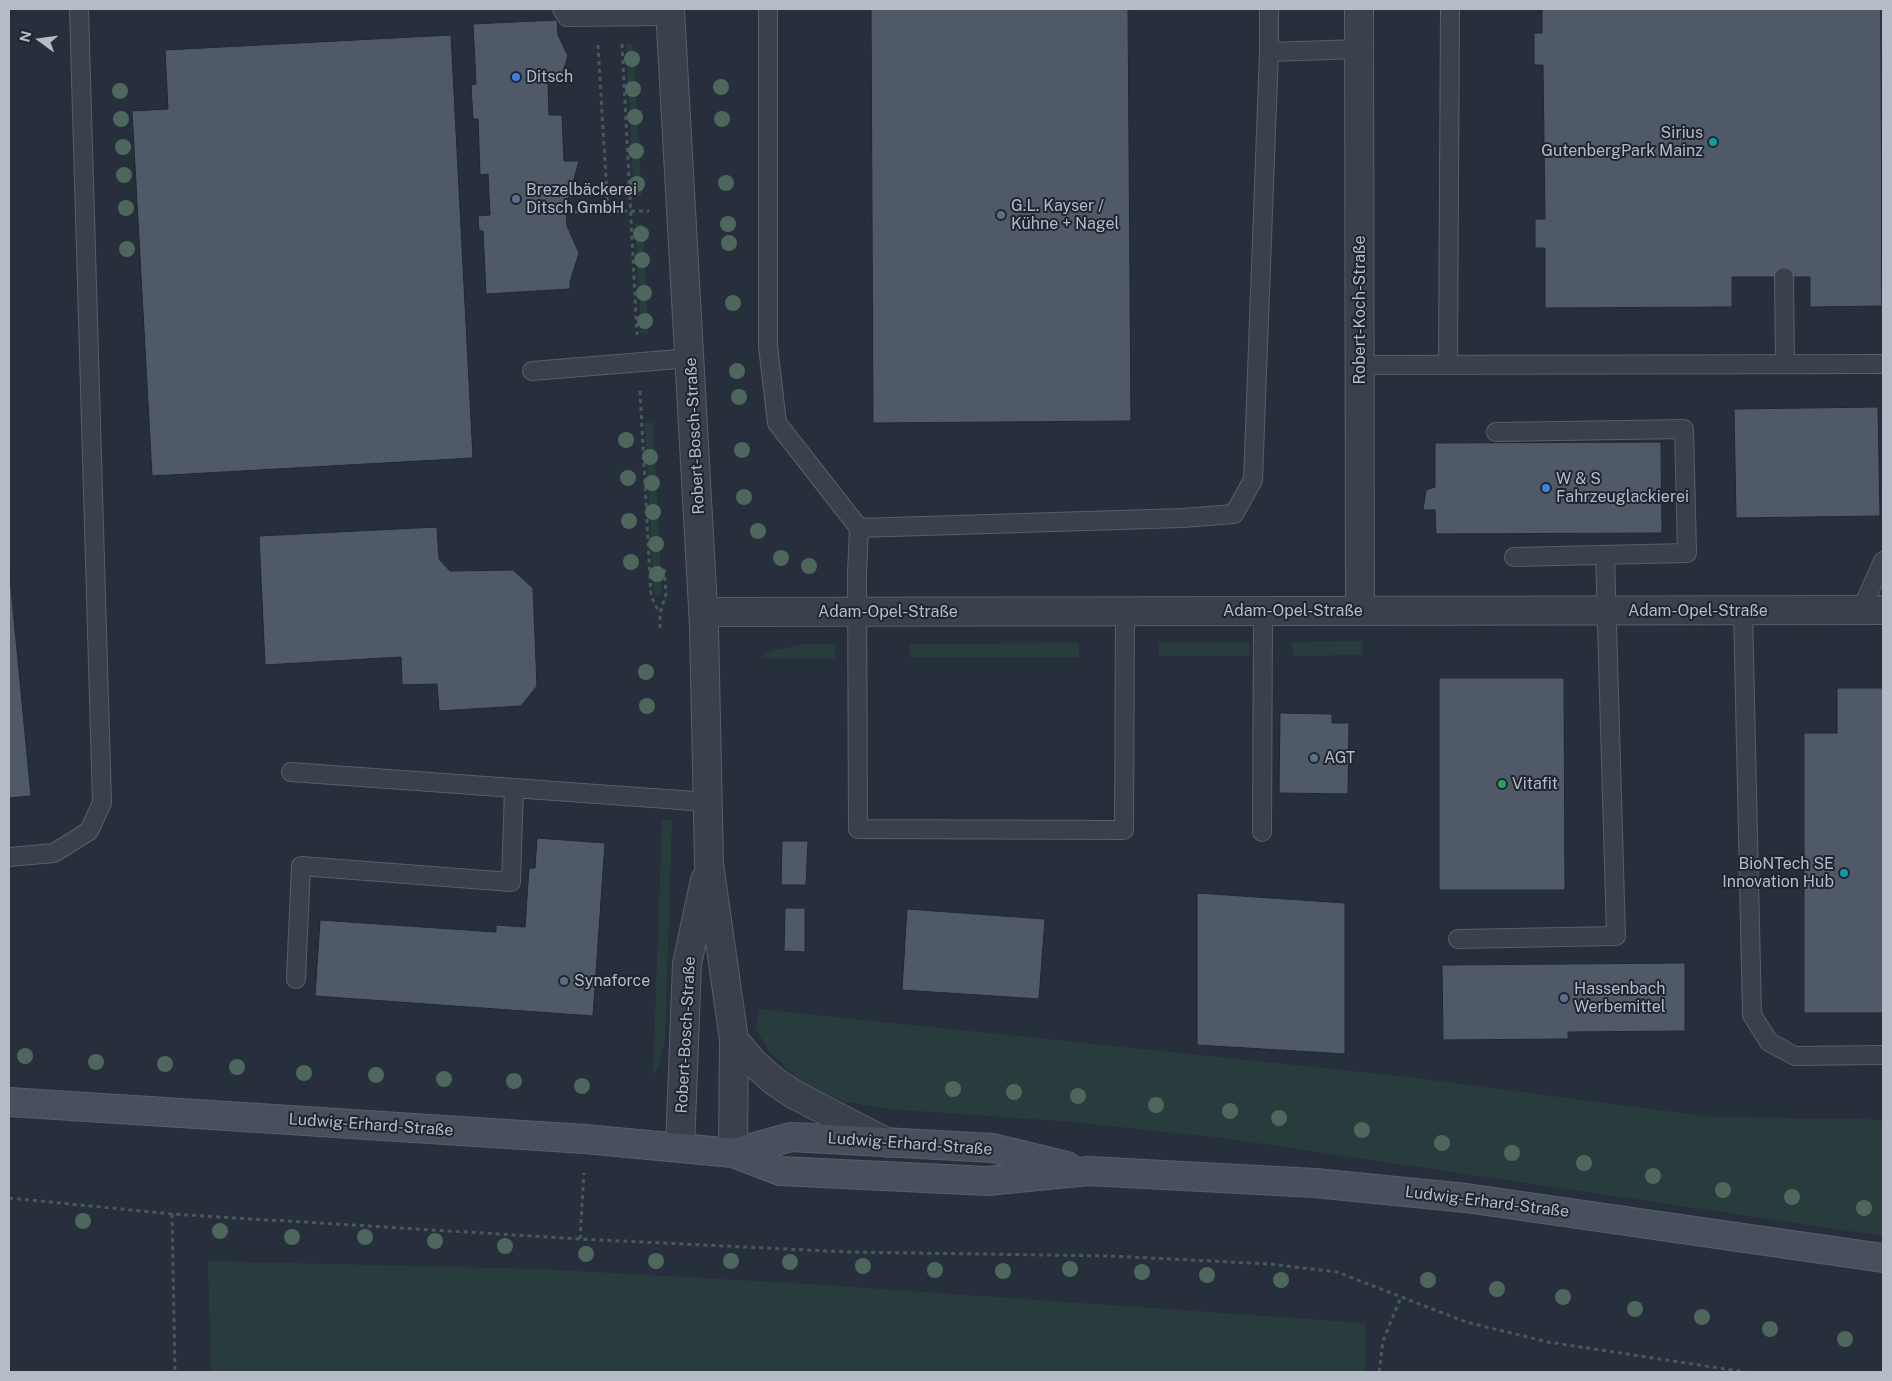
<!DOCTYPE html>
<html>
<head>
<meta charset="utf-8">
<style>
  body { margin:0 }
  #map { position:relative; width:1892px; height:1381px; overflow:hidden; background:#262f3b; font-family:"Public Sans",sans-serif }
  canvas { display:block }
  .frame { position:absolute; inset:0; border:10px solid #b6bcc7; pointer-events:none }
  .north { position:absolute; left:15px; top:15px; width:50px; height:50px; -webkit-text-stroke:4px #1f2631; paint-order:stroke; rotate:284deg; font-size:14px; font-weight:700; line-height:20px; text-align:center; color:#b6bcc7 }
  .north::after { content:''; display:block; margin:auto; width:18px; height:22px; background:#b6bcc7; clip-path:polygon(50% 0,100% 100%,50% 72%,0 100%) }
</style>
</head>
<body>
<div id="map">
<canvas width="1892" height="1381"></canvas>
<div class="frame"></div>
<div class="north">N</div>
</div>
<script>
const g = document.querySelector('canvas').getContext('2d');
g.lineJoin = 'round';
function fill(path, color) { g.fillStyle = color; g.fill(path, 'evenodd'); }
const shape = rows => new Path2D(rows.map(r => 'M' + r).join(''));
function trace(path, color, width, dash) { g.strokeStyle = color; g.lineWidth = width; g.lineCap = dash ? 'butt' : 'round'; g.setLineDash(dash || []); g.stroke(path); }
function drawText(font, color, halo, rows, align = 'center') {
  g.font = font + ' "Public Sans",sans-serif'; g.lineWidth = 4; g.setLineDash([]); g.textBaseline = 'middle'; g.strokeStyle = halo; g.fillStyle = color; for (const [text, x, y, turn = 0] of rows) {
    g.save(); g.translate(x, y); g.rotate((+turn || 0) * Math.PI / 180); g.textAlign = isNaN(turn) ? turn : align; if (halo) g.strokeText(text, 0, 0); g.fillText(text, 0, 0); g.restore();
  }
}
fill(shape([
  [626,44,633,44,642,197,634,197],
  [635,224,643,224,648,333,641,333],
  [645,423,653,423,662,595,654,595],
  [1363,641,1362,655,1293,656,1292,642],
  [1250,642,1250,656,1159,656,1159,643],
  [1079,643,1079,657,910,657,910,644],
  [804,644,836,644,835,658,760,658,771,651],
  [662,819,672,820,665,1040,659,1065,653,1077],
  [759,1009,1400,1076,1712,1117,1867,1119,1883,1121,1883,1236,1223,1138,1073,1122,890,1109,842,1101,803,1084,769,1051,755,1028],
  [208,1261,539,1269,810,1284,1365,1323,1365,1372,211,1372]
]), '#293c3d');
const building = shape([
  [871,9,1128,9,1131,421,873,423,871,9],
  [1542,9,1881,9,1882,306,1810,307,1810,277,1732,277,1732,307,1545,308,1545,248,1535,248,1535,219,1545,219,1543,65,1534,65,1534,33,1542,33,1542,9],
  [1881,9,1883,9,1882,306,1881,9],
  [557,20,558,35,568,56,560,81,548,82,549,115,562,115,564,161,579,161,566,207,567,226,579,253,570,282,570,289,486,294,483,231,479,231,478,216,490,215,488,174,480,175,478,119,473,119,471,85,476,84,473,24,557,20],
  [451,35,473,458,152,476,132,111,168,109,165,50,451,35],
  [1878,407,1880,516,1736,518,1734,409,1878,407],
  [1661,442,1662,533,1436,534,1435,510,1423,510,1426,490,1435,487,1435,443,1661,442],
  [437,527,439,559,450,571,513,570,533,588,537,686,521,706,439,711,437,684,402,685,401,657,265,665,259,536,437,527],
  [9,567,31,796,9,798,9,567],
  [1439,678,1564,678,1565,890,1439,890,1439,678],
  [1837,688,1883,688,1883,1013,1804,1013,1804,733,1837,733,1837,688],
  [1280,713,1332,714,1332,723,1349,723,1348,794,1279,793,1280,713],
  [537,838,605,843,593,1016,315,996,320,920,496,932,496,925,525,927,529,868,535,868,537,838],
  [782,841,808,841,806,885,781,885,782,841],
  [1197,893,1345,903,1345,1054,1197,1045,1197,893],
  [785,908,805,908,805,952,784,951,785,908],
  [907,909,1045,919,1039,999,902,990,907,909],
  [1685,963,1685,1031,1568,1032,1568,1039,1443,1040,1442,965,1685,963]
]);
fill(building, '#505967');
trace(building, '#212833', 1);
const service = shape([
  [562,9,567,17,671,16],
  [768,9,768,346,777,423,859,528,857,574,858,829,1124,830,1125,611],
  [1269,9,1269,52,1359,49],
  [1784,277,1785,364],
  [1448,364,1450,9],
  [1361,365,1883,364],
  [532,371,691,358],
  [1496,432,1684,429,1687,553,1514,557],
  [859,528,1183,518,1234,514,1253,480,1269,52],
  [1743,610,1752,1015,1769,1042,1795,1056,1883,1055],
  [1861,610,1883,561],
  [291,772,708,802],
  [1262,832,1263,611],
  [9,857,54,853,89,831,102,803,79,9],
  [1458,939,1616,936,1605,555],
  [296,979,301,866,511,882,514,788]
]);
const minor = shape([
  [670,9,704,626,709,864,734,1040,733,1153],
  [1359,9,1360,611],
  [703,612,1883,610],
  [734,1040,752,1061,774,1081,795,1095,888,1143],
  [680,1148,687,964,705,880]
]);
const secondary = shape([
  [9,1102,585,1139,733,1153,780,1171,987,1181,1088,1171,1315,1183,1466,1198,1883,1258],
  [733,1153,791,1137,993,1148,1067,1166]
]);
trace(service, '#585f6a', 20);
trace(minor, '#585f6a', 30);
trace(secondary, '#585f6a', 30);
trace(shape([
  [622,44,637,335],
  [598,45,608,212],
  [567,212,649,211],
  [640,391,651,596,659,612],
  [660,628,660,613,666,594,664,566],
  [9,1198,172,1214,580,1239,849,1252,1111,1256,1270,1264,1337,1272,1466,1322,1548,1342,1745,1372],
  [172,1214,175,1372],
  [580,1239,584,1173],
  [1379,1372,1383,1341,1401,1297]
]), '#48595b', 3, [4, 4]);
trace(service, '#3a414c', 18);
trace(minor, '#3a414c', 28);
trace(secondary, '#48505e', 28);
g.fillStyle = '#4e675d';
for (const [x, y] of [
  [632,59],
  [721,87],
  [633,89],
  [120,91],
  [635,117],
  [121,119],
  [722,119],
  [123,147],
  [636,151],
  [124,175],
  [726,183],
  [637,184],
  [126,208],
  [728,224],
  [641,234],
  [729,243],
  [127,249],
  [642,260],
  [644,293],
  [733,303],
  [645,321],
  [737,371],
  [739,397],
  [626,440],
  [742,450],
  [650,457],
  [628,478],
  [652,483],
  [744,497],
  [653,512],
  [629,521],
  [758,531],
  [656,544],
  [781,558],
  [631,562],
  [809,566],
  [657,574],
  [646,672],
  [647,706],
  [25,1056],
  [96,1062],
  [165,1064],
  [237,1067],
  [304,1073],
  [376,1075],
  [444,1079],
  [514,1081],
  [582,1086],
  [953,1089],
  [1014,1092],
  [1078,1096],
  [1156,1105],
  [1230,1111],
  [1279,1118],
  [1362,1130],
  [1442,1143],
  [1512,1153],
  [1584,1163],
  [1653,1176],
  [1723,1190],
  [1792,1197],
  [1864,1208],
  [83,1221],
  [220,1231],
  [292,1237],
  [365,1237],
  [435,1241],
  [505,1246],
  [586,1254],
  [656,1261],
  [731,1261],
  [790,1262],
  [863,1266],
  [1070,1269],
  [935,1270],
  [1003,1271],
  [1142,1272],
  [1207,1275],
  [1281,1280],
  [1428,1280],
  [1497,1289],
  [1563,1297],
  [1635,1309],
  [1702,1317],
  [1770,1329],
  [1845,1339]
]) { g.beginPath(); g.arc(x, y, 8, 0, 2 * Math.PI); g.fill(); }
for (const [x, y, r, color] of [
  [516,77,5,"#3f7fe0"],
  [1713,142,5,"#0f9aa8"],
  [516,199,5,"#5c6f8a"],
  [1001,215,5,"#5c6f8a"],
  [1546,488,5,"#3f7fe0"],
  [1314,758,5,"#5c6f8a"],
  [1502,784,5,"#2e9e5b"],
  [1844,873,5,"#0f9aa8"],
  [564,981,5,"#5c6f8a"],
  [1564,998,5,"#5c6f8a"]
]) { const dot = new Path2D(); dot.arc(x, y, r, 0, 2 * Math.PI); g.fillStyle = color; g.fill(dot); trace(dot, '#1f2631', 2); }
drawText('16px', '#b6bcc7', '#1f2631', [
  ["Ditsch",526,77],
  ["Sirius",1703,133,"right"],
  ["GutenbergPark Mainz",1703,151,"right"],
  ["Brezelbäckerei",526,190],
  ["Ditsch GmbH",526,208],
  ["G.L. Kayser /",1011,206],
  ["Kühne + Nagel",1011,224],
  ["W & S",1556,479],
  ["Fahrzeuglackierei",1556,497],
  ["AGT",1324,758],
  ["Vitafit",1512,784],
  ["BioNTech SE",1834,864,"right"],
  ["Innovation Hub",1834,882,"right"],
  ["Synaforce",574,981],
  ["Hassenbach",1574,989],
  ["Werbemittel",1574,1007]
], 'left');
drawText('16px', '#b6bcc7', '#1f2631', [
  ["Robert-Koch-Straße",1360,310,-90],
  ["Robert-Bosch-Straße",695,436,-93],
  ["Adam-Opel-Straße",1293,611],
  ["Adam-Opel-Straße",1698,611],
  ["Adam-Opel-Straße",888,612],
  ["Robert-Bosch-Straße",686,1035,-87],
  ["Ludwig-Erhard-Straße",371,1125,4],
  ["Ludwig-Erhard-Straße",910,1144,4],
  ["Ludwig-Erhard-Straße",1487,1202,7]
]);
</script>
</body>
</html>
